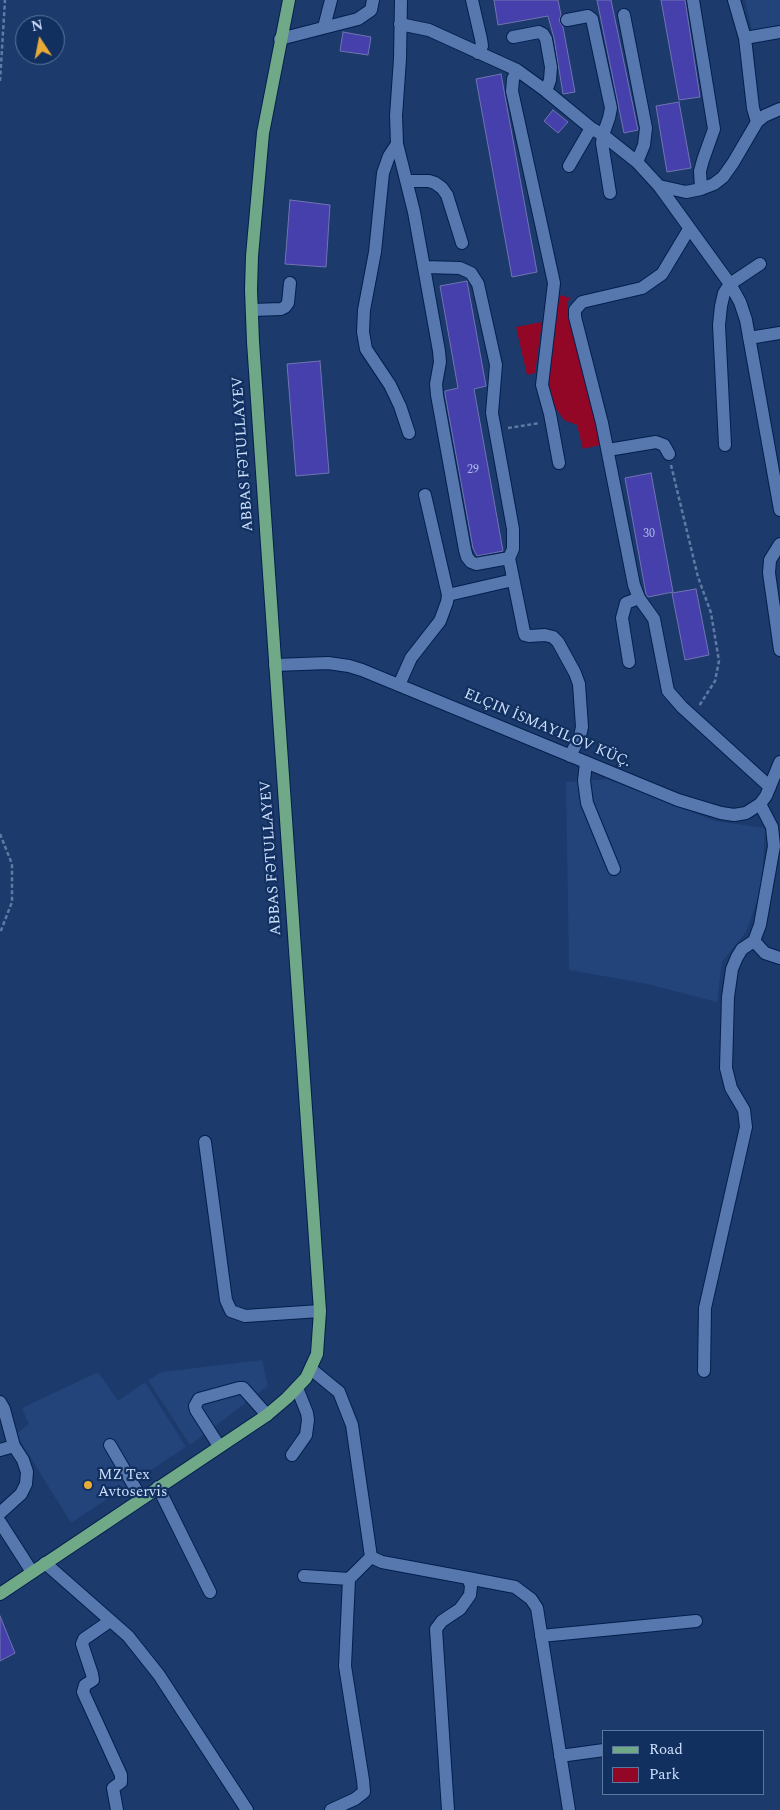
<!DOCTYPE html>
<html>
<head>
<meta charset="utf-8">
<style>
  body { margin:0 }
  #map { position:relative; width:780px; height:1810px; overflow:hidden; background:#1c3a6b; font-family:Spectral,serif }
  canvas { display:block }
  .legend { position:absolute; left:602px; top:1730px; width:162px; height:65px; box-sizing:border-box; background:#112f5f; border:1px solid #5c769e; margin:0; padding:6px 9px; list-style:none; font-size:15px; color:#cde0fd }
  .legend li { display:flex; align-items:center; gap:10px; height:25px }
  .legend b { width:25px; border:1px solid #5c769e }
  .north { position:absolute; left:15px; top:15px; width:50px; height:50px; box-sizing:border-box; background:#112f5f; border:1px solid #5c769e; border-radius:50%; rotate:349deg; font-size:14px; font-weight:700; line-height:20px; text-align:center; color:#cde0fd }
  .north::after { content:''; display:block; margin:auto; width:18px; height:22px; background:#e8ab37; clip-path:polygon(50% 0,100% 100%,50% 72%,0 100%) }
</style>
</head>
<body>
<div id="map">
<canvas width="780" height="1810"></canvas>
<ul class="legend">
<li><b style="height:6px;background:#70a988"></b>Road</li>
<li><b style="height:14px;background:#910725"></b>Park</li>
</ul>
<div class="north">N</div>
</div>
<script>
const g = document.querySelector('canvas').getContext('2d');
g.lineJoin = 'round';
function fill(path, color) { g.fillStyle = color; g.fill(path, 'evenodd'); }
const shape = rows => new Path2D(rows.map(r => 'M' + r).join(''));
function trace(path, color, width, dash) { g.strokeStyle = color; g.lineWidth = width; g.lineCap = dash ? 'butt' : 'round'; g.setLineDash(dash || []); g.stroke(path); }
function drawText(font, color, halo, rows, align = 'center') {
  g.font = font + ' Spectral,serif'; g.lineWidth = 4.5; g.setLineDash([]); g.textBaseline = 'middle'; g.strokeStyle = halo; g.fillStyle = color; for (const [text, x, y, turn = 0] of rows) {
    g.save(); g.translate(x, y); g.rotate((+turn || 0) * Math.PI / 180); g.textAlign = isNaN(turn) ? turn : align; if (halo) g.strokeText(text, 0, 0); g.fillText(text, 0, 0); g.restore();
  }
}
fill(shape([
  [745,0,780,0,780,25,752,31],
  [607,779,715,821,765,828,763,868,760,893,746,932,722,962,717,1002,643,983,569,970,566,782],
  [262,1360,268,1386,190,1445,148,1380,162,1372],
  [98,1372,118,1401,145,1382,186,1447,71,1523,16,1434,29,1424,22,1408]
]), '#22447b');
fill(shape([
  [559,295,571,298,568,301,567,310,595,418,600,445,583,449,577,425,564,420,554,406,548,394,548,373],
  [542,322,535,373,527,375,516,327]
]), '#910725');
const building = shape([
  [494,0,558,0,561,15,559,21,563,27,575,92,563,94,554,38,548,16,498,25,494,0],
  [597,0,611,0,638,130,624,133,597,0],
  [661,0,685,0,700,97,679,100,661,0],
  [343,32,371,37,368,55,340,51,343,32],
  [501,74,537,272,512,277,476,79,501,74],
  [679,102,691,168,667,172,656,106,679,102],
  [553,110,568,122,558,133,544,121,553,110],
  [290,200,330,205,326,267,285,264,290,200],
  [467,281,486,386,474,389,503,551,477,556,473,548,445,394,445,391,458,388,440,286,467,281],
  [320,361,329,473,296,476,287,364,320,361],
  [651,473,673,592,648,597,646,594,625,478,651,473],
  [696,589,709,655,685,660,672,593,696,589],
  [0,1616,15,1653,0,1661,0,1616]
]);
fill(building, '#4540ac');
trace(building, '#7075b1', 1);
const minor = shape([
  [401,0,400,59,396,116,397,144,414,212,439,351,440,362,436,384,437,395,465,550,467,557,471,562,476,564,509,558],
  [472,0,481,39,482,46,478,53],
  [693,0,714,129,703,160,700,171,701,189],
  [734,0,745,38,753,108,757,122],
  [624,15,646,128,644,145,637,162],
  [567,20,588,16,592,19,611,108,609,118,603,135,602,143,610,193],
  [400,24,429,30,517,70,546,91,591,128,603,135,637,162,659,186,730,284,740,302,746,320,780,510],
  [324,27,331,0],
  [513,37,539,32,543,34,546,39,551,67,550,80,546,91],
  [745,38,780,32],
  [280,39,358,19,371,10,373,0],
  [517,70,513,79,512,91,554,283,542,385,550,414,559,463],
  [397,144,389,156,383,173,375,252,364,310,363,332,366,349,390,385,400,406,409,433],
  [569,166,591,128],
  [407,181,429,181,435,183,442,188,447,195,462,243],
  [659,186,686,192,701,189,714,184,723,177,733,163,757,122,764,116,780,109],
  [689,229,662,274,642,288,582,302,575,310,575,317,602,423,634,585,639,598,654,619,668,691,682,707,770,787],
  [424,267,460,268,471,273,478,284,496,365,492,413,513,529,513,549,509,558,524,632,525,635,529,636,545,635,553,637,558,642,575,673,579,684,582,727,580,736,570,756],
  [252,310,281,309,285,307,288,303,290,283],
  [749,338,780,333],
  [725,445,719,325,721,306,724,293,730,284,760,264],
  [608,450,656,442,664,445,669,454],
  [780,544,770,560,769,573,780,650],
  [448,595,513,580],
  [629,662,622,618,626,603,639,598],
  [275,665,328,663,349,666,362,670,678,800,721,813,734,815,746,813,760,804,766,796,780,762],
  [399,685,411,658,440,621,447,602,448,595,425,495],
  [586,762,584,781,587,803,614,869],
  [760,804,772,827,774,846,760,925,754,941,765,953,780,958],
  [205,1142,226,1300,231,1311,245,1316,320,1311],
  [311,1369,339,1392,352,1425,371,1557,382,1562,468,1578,471,1586,470,1595,460,1609,442,1621,436,1629,448,1810],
  [704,1371,705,1308,746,1127,744,1110,731,1088,726,1068,728,997,732,969,737,957,742,949,754,941],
  [0,1402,4,1409,14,1446,23,1460,27,1472,26,1484,21,1494,0,1513],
  [110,1445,141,1498],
  [219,1446,196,1410,195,1406,199,1399,239,1388,243,1388,267,1415],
  [0,1450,14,1446],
  [292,1455,306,1435,308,1420,307,1413,297,1388],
  [158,1487,210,1592],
  [0,1522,32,1572],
  [45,1563,128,1636,159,1675,247,1810],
  [304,1576,349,1579],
  [468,1578,515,1587,531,1599,537,1608,569,1810],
  [110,1621,84,1639,82,1644,92,1674,93,1680,85,1685,83,1692,121,1775,121,1782,113,1788,117,1810],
  [541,1636,696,1621],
  [560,1756,604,1750],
  [331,1810,355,1799,364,1792,363,1780,345,1666,349,1579,371,1557]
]);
const major = shape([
  [0,1594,267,1415,287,1398,306,1378,317,1354,320,1311,253,342,251,290,252,256,263,133,289,0]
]);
trace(minor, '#031f4d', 14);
trace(major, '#031f4d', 14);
trace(shape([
  [0,81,5,0],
  [508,428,540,423],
  [671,465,698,577,711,613,719,661,715,681,699,706],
  [0,834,12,864,12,902,0,933]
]), '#607aa3', 2.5, [4, 2.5]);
trace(minor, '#5678ae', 12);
trace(major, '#70a988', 12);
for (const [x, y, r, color] of [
  [88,1485,5,"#e8ab37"]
]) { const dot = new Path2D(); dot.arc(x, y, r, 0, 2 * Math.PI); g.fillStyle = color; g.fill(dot); trace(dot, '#112f5f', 2); }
drawText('12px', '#abb8e9', null, [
  ["29",473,471],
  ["30",649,535]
]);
drawText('15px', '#cde0fd', '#112f5f', [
  ["ABBAS FƏTULLAYEV",244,454,-94],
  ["ELÇIN İSMAYILOV KÜÇ.",547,729,23],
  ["ABBAS FƏTULLAYEV",272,858,-94]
]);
drawText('15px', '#cde0fd', '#112f5f', [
  ["MZ Tex",98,1476],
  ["Avtoservis",98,1493]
], 'left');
</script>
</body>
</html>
